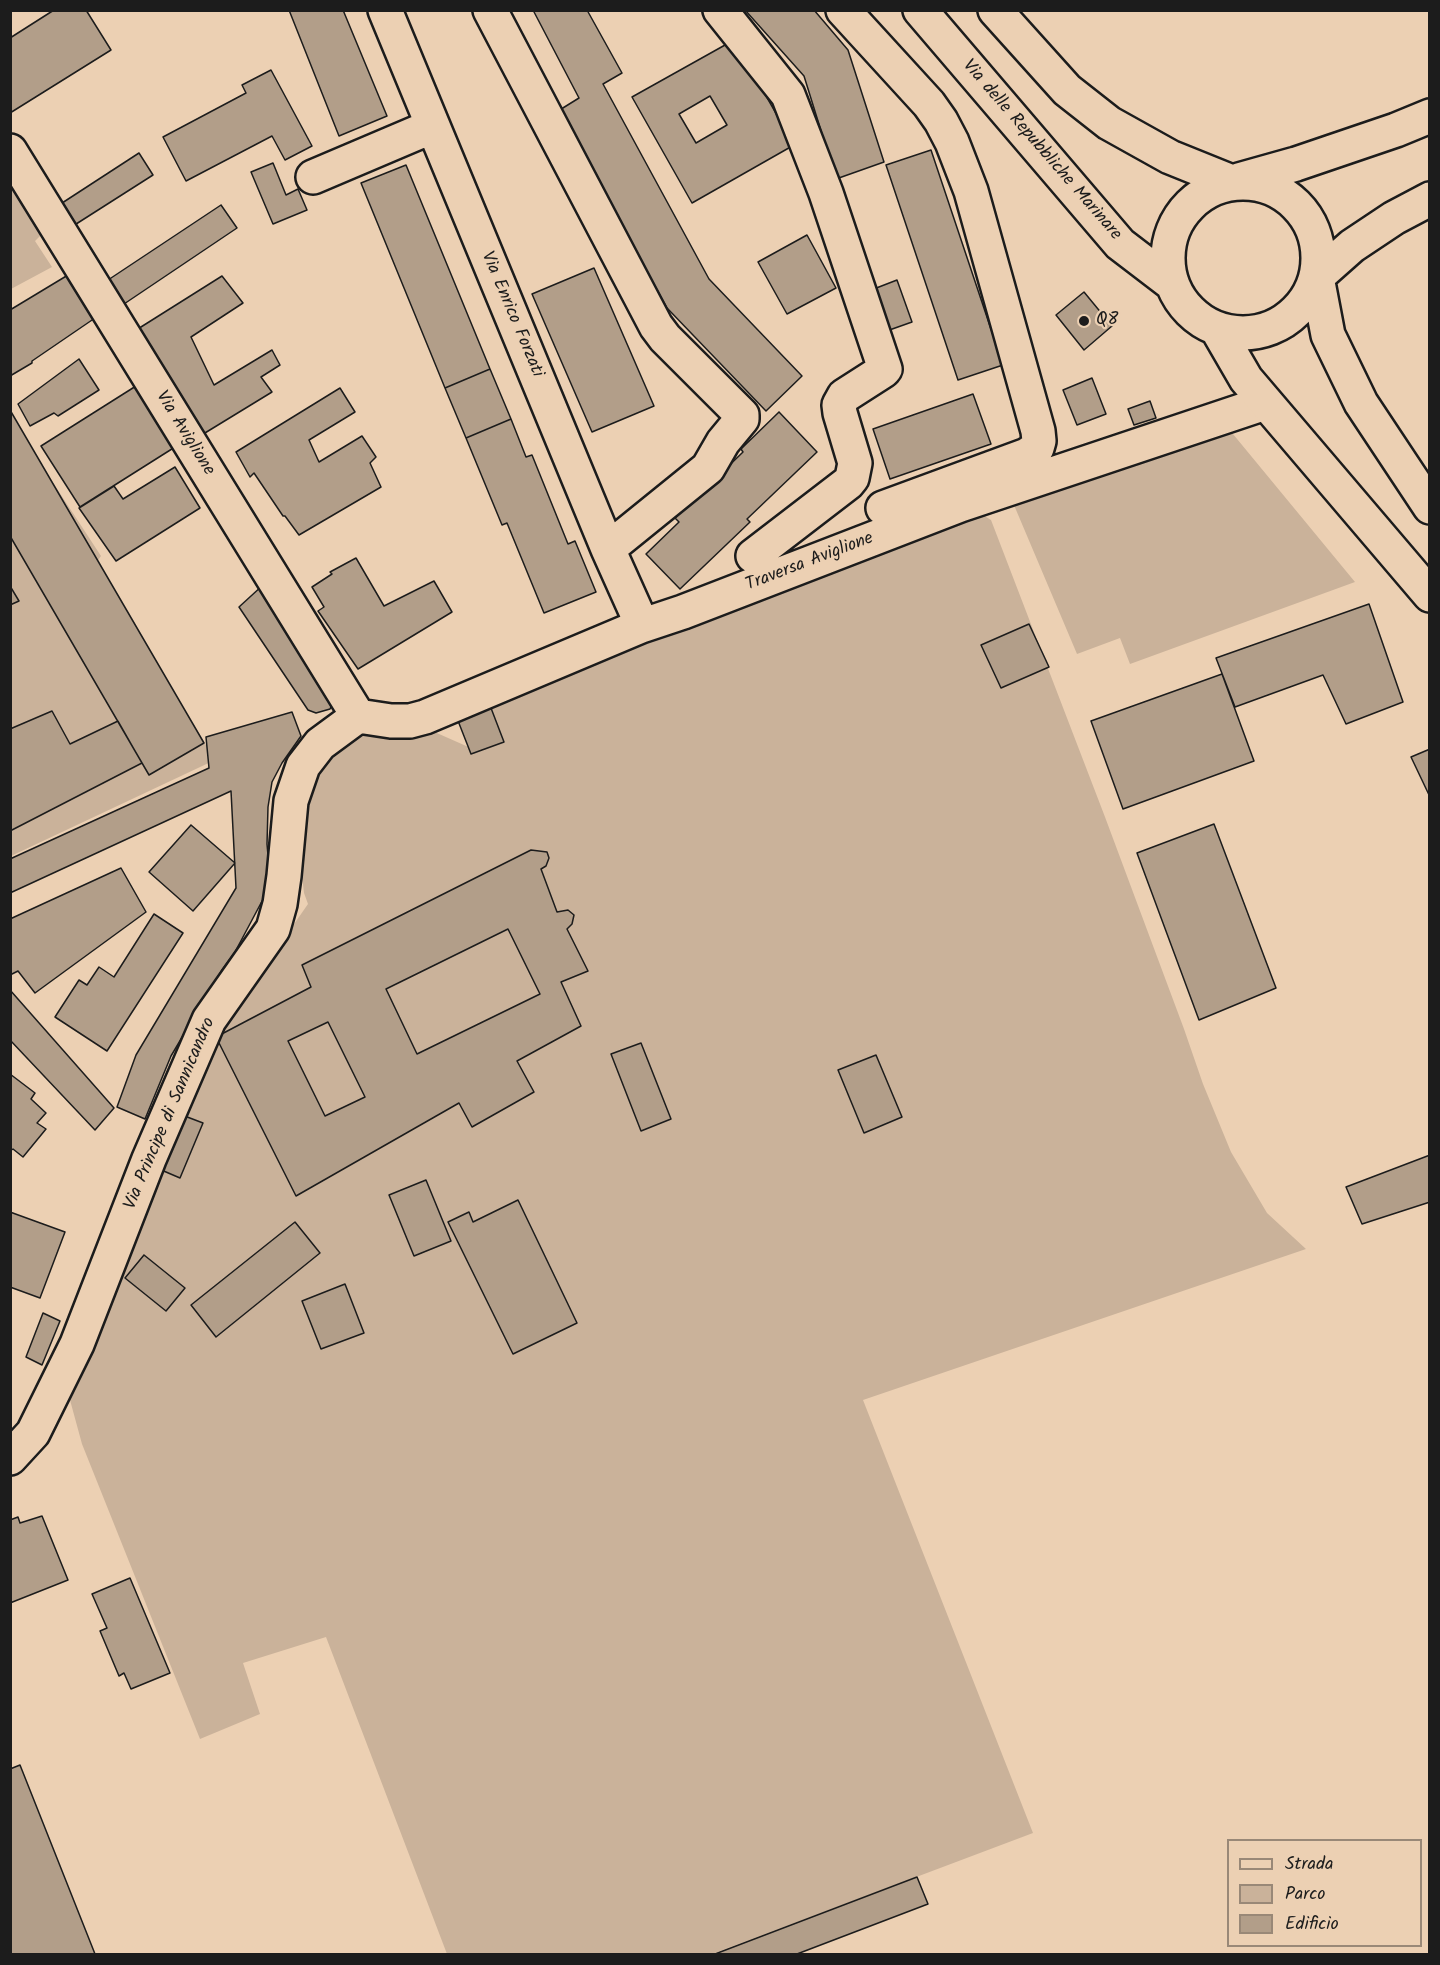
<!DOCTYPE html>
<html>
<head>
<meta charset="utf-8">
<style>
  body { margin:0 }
  #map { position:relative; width:1440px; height:1965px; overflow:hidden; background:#ecd0b3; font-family:Kalam,sans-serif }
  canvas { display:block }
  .frame { position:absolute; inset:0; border:12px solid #1c1c1c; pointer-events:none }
  .legend { position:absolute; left:1227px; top:1839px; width:195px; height:108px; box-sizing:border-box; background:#ecd0b3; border:2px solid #987; margin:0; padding:8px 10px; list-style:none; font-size:18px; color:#1c1c1c }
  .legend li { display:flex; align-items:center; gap:12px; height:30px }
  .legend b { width:30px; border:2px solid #987 }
</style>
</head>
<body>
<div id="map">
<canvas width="1440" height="1965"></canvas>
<div class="frame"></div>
<ul class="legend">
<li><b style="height:8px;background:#ecd0b3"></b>Strada</li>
<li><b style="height:16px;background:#cab29a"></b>Parco</li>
<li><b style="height:16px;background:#b29e89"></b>Edificio</li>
</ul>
</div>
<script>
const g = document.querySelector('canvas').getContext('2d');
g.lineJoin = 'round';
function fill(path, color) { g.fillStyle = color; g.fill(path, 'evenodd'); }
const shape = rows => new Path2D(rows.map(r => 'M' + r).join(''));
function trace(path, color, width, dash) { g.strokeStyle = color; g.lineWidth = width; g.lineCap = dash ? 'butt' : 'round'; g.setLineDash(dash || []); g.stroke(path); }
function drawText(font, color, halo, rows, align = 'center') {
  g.font = font + ' Kalam,sans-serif'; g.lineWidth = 4.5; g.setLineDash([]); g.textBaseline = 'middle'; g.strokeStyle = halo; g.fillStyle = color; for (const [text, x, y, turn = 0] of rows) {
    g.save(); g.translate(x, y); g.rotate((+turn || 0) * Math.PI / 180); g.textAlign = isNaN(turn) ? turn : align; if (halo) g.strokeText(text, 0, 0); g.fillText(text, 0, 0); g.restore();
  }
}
fill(shape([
  [10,175,45,231,35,241,52,267,11,289],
  [10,417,101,556,96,563,215,760,11,856],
  [1228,428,1355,582,1130,664,1120,638,1077,654,1011,498],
  [975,510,991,520,1105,817,1184,1029,1203,1084,1231,1152,1267,1213,1306,1249,863,1400,1033,1833,712,1954,447,1954,326,1637,243,1663,260,1714,200,1739,82,1444,67,1389,219,1032,308,904,304,893,300,857,305,796,323,761,359,730,430,730,473,749,458,707]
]), '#cab29a');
const building = shape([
  [54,10,86,10,111,50,10,113,10,38,54,10],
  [289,10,343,10,387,116,339,136,289,10],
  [533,10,587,10,622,73,603,84,709,279,802,376,766,411,667,308,558,111,579,98,533,10],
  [745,10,814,10,848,50,884,162,836,179,804,76,745,10],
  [734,40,794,145,692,203,632,97,734,40],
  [710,96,727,125,696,143,679,114,710,96],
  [271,70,312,146,285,160,272,136,186,181,163,137,246,93,242,85,271,70],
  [931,150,1003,365,958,380,886,165,931,150],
  [139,153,153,175,73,226,59,205,139,153],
  [273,163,286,195,298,189,307,210,273,224,251,172,273,163],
  [406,165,490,369,445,388,361,183,406,165],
  [221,205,237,228,124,304,108,280,221,205],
  [807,235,836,288,787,314,758,262,807,235],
  [594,268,654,406,592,432,532,294,594,268],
  [68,275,95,318,32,361,32,363,10,376,10,310,68,275],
  [222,276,243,303,191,337,214,385,272,350,280,365,261,377,272,392,200,436,133,332,222,276],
  [897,280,912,322,881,333,866,292,897,280],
  [1084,292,1112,326,1084,350,1056,315,1084,292],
  [79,359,99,390,58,416,54,413,30,426,18,404,79,359],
  [490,369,511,419,466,438,445,388,490,369],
  [1092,378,1106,414,1077,425,1063,390,1092,378],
  [136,386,175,447,80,507,41,446,136,386],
  [340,388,355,412,309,440,319,462,362,436,376,457,370,463,381,487,299,535,285,516,283,516,254,473,250,477,236,452,340,388],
  [973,394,991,444,890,479,873,429,973,394],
  [1150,401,1156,418,1134,425,1128,409,1150,401],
  [10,410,204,743,149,775,10,536,10,410],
  [779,412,817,452,747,519,750,522,680,589,646,554,679,522,675,518,743,452,741,449,779,412],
  [511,419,526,457,532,455,568,544,575,541,596,592,544,613,507,523,502,525,466,438,511,419],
  [175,467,200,508,116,561,79,508,114,486,123,499,175,467],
  [356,558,384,606,434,581,452,612,358,669,318,611,324,607,312,587,332,574,330,572,356,558],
  [263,585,335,698,330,709,316,713,308,710,239,607,263,585],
  [10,586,19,601,10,605,10,586],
  [1369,604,1403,702,1346,724,1323,675,1235,707,1216,658,1369,604],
  [1029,624,1049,667,1001,688,981,645,1029,624],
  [1222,674,1254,761,1123,809,1091,721,1222,674],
  [486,695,504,742,471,754,453,708,486,695],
  [52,711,70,744,118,721,142,763,10,831,10,729,52,711],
  [292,712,301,736,282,763,272,782,268,807,267,844,270,878,269,888,235,952,222,970,171,1056,145,1119,117,1107,136,1055,236,888,231,791,10,893,10,859,209,768,206,737,292,712],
  [1430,749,1430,797,1411,757,1430,749],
  [1214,824,1276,988,1199,1020,1137,853,1214,824],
  [191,825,235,863,193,911,149,872,191,825],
  [531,850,547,852,549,858,546,866,541,869,557,912,568,910,574,915,572,924,567,929,588,971,561,982,581,1026,517,1061,534,1092,472,1127,459,1103,296,1196,216,1037,311,987,302,965,531,850],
  [508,929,540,994,417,1054,386,989,508,929],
  [328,1022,365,1097,325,1116,288,1041,328,1022],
  [121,868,146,912,35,993,18,971,10,975,10,919,121,868],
  [154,914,183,933,107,1051,55,1017,79,980,87,985,99,967,114,977,154,914],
  [10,990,114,1108,95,1130,10,1040,10,990],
  [641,1043,671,1119,641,1131,611,1054,641,1043],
  [876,1055,902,1117,864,1133,838,1070,876,1055],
  [10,1074,35,1093,31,1099,46,1113,37,1123,46,1129,23,1157,13,1149,10,1151,10,1074],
  [182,1115,203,1123,180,1178,159,1169,182,1115],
  [1430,1155,1430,1202,1362,1224,1346,1187,1430,1155],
  [426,1180,451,1241,414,1256,389,1195,426,1180],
  [518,1200,577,1323,513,1354,448,1222,469,1212,473,1222,518,1200],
  [10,1212,65,1232,40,1298,10,1287,10,1212],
  [295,1222,320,1253,216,1337,191,1305,295,1222],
  [144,1255,185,1288,166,1311,125,1278,144,1255],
  [345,1284,364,1333,321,1349,302,1301,345,1284],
  [43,1313,60,1321,42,1365,26,1357,43,1313],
  [42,1516,68,1580,10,1603,10,1520,18,1517,20,1523,42,1516],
  [130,1578,170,1673,131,1689,124,1673,119,1676,100,1631,107,1628,92,1594,130,1578],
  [20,1765,95,1954,10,1954,10,1769,20,1765],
  [917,1877,928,1904,797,1954,715,1954,917,1877]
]);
fill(building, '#b29e89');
trace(building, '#1c1c1c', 1.5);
const minor = shape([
  [385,10,608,549,639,618],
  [490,10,656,326,665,338,742,415,742,419,723,442,708,468,608,549],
  [720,10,788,95,826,193,885,369,883,371,844,396,839,405,840,413,855,463,852,478,848,483,753,556],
  [843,10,929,104,941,121,952,142,971,191,1038,431,1039,441,1037,448,1027,455,883,508],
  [10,151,358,716],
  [313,177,433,126],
  [358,716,391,721,410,721,425,717,641,626,683,612,960,505,1265,403],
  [10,1458,33,1433,77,1344,149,1159,209,1020,273,929,280,904,284,876,291,801,303,766,320,744,358,716]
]);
const major = shape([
  [920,10,1120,244,1171,283],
  [995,10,1067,90,1109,123,1170,157,1232,182],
  [1239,180,1296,164,1396,130,1430,116],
  '1168 258a75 75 0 1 1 150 0a75 75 0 1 1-150 0Z',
  [1317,277,1328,335,1361,403,1430,507],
  [1317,277,1352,246,1394,218,1430,199],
  [1217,329,1246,379,1430,595]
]);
trace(minor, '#1c1c1c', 38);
trace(major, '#1c1c1c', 38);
trace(minor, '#ecd0b3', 33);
trace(major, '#ecd0b3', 33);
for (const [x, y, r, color] of [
  [1084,321,6,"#1c1c1c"]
]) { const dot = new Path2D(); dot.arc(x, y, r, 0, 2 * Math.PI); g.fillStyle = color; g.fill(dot); trace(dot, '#ecd0b3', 2); }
drawText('18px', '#1c1c1c', '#ecd0b3', [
  ["Via delle Repubbliche Marinare",1041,151,49],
  ["Via Enrico Forzati",511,315,67],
  ["Via Aviglione",184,434,58],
  ["Traversa Aviglione",810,563,-21],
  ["Via Principe di Sannicandro",171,1114,-67]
]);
drawText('18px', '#1c1c1c', '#ecd0b3', [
  ["Q8",1096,321]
], 'left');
</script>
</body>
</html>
